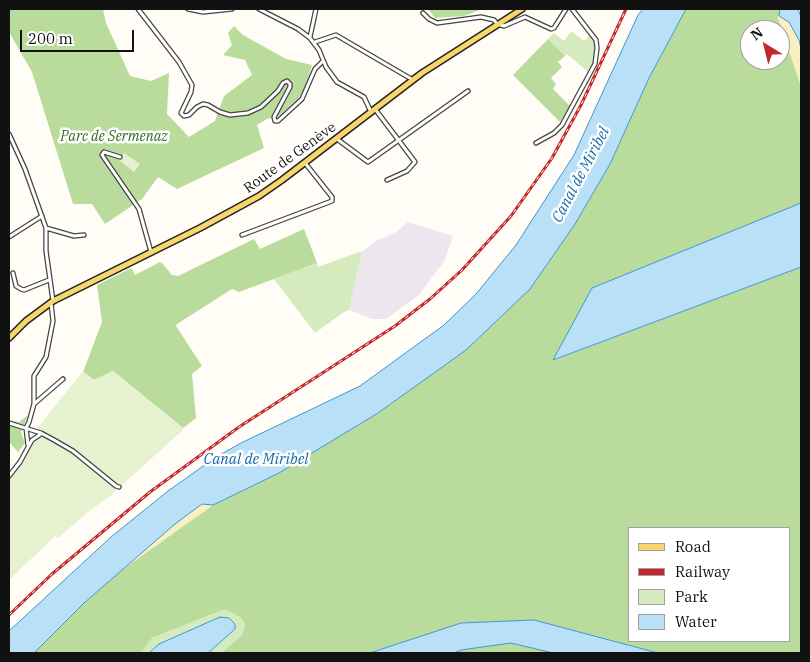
<!DOCTYPE html>
<html>
<head>
<meta charset="utf-8">
<style>
  body { margin:0 }
  #map { position:relative; width:810px; height:662px; overflow:hidden; background:#fffdf5; font-family:"IBM Plex Serif",serif }
  canvas { display:block }
  .frame { position:absolute; inset:0; border:10px solid #111; pointer-events:none }
  .legend { position:absolute; left:628px; top:527px; width:162px; height:115px; box-sizing:border-box; background:#fff; border:1px solid #a0a0a0; margin:0; padding:6px 9px; list-style:none; font-size:15px; color:#111 }
  .legend li { display:flex; align-items:center; gap:10px; height:25px }
  .legend b { width:25px; border:1px solid #a0a0a0 }
  .north { position:absolute; left:740px; top:20px; width:50px; height:50px; box-sizing:border-box; background:#fff; border:1px solid #a0a0a0; border-radius:50%; rotate:324deg; font-size:14px; font-weight:700; line-height:20px; text-align:center; color:#111 }
  .north::after { content:''; display:block; margin:auto; width:18px; height:22px; background:#c4262e; clip-path:polygon(50% 0,100% 100%,50% 72%,0 100%) }
  .scale { position:absolute; left:20px; top:30px; width:114px; height:22px; box-sizing:border-box; border:2px solid #111; border-top:0; padding-left:6px; font-size:15px; line-height:18px; white-space:nowrap; color:#111; -webkit-text-stroke:4px #fff; paint-order:stroke }
</style>
</head>
<body>
<div id="map">
<canvas width="810" height="662"></canvas>
<div class="frame"></div>
<ul class="legend">
<li><b style="height:6px;background:#f9d66b"></b>Road</li>
<li><b style="height:6px;background:#c4262e"></b>Railway</li>
<li><b style="height:14px;background:#d5ebbd"></b>Park</li>
<li><b style="height:14px;background:#b9e0f7"></b>Water</li>
</ul>
<div class="north">N</div>
<div class="scale">200 m</div>
</div>
<script>
const g = document.querySelector('canvas').getContext('2d');
g.lineJoin = 'round';
function fill(path, color) { g.fillStyle = color; g.fill(path, 'evenodd'); }
const shape = rows => new Path2D(rows.map(r => 'M' + r).join(''));
function trace(path, color, width, dash) { g.strokeStyle = color; g.lineWidth = width; g.lineCap = dash ? 'butt' : 'round'; g.setLineDash(dash || []); g.stroke(path); }
function drawText(font, color, halo, rows, align = 'center') {
  g.font = font + ' "IBM Plex Serif",serif'; g.lineWidth = 5; g.setLineDash([]); g.textBaseline = 'middle'; g.strokeStyle = halo; g.fillStyle = color; for (const [text, x, y, turn = 0] of rows) {
    g.save(); g.translate(x, y); g.rotate((+turn || 0) * Math.PI / 180); g.textAlign = isNaN(turn) ? turn : align; if (halo) g.strokeText(text, 0, 0); g.fillText(text, 0, 0); g.restore();
  }
}
fill(shape([
  [408,222,453,236,445,260,419,295,386,319,372,319,349,310,362,252,376,241,396,232]
]), '#eee6ef');
fill(shape([
  [571,31,584,41,589,36,593,37,596,43,593,65,588,72,567,54,565,56,548,39,554,33,564,41],
  [359,252,362,252,349,310,344,312,315,333,274,279,317,263,318,267],
  [228,610,240,617,245,624,244,630,241,636,221,653,141,653,152,638,220,611]
]), '#d5ebbd');
fill(shape([
  [9,9,103,9,106,23,130,76,151,81,169,73,167,114,189,137,215,121,224,96,252,75,245,60,223,55,232,45,228,33,234,26,243,35,286,59,312,65,306,87,298,99,279,116,267,119,257,125,264,148,177,189,158,177,142,199,105,224,92,204,73,204,32,72,9,32],
  [428,9,482,9,464,16,435,18],
  [686,9,780,9,778,18,801,86,801,203,592,288,554,360,801,267,801,653,658,653,534,620,461,623,370,653,221,653,241,636,244,630,245,624,240,617,227,610,220,611,152,638,141,653,34,653,84,603,123,569,213,505,279,473,378,413,466,350,530,289,575,224,610,164,649,78],
  [750,30,780,30,780,60,750,60],
  [629,528,789,528,789,641,629,641],
  [548,39,565,56,558,62,562,67,551,78,556,84,553,89,570,106,560,122,513,75],
  [304,229,317,263,239,292,232,289,177,324,176,326,202,366,192,374,196,418,183,428,113,371,94,380,83,372,102,322,97,285,131,268,135,275,160,262,162,263,172,275,178,276,254,239,260,249],
  [28,415,21,432,25,443,18,452,9,442,9,420,19,422],
  [511,643,553,653,454,653,461,650]
]), '#b9dc9c');
fill(shape([
  [779,16,789,22,799,40,801,49,801,86,778,18],
  [202,504,213,505,123,569,175,524]
]), '#fbeec1');
fill(shape([
  [124,153,140,164,134,172,119,160],
  [83,371,94,380,113,371,183,428,183,430,110,496,88,512,59,537,54,537,9,580,9,478,22,463,39,426]
]), '#e6f2cf');
const water = shape([
  [643,9,686,9,649,78,610,164,575,224,530,289,466,350,378,413,279,473,213,505,202,504,175,524,84,603,34,653,9,653,9,631,111,537,168,491,216,457,241,443,360,386,444,325,476,294,516,245,574,155,638,15,643,9],
  [780,9,798,9,801,17,801,49,799,40,789,22,779,16,780,9],
  [801,203,801,267,553,360,592,288,801,203],
  [220,617,229,618,235,624,235,629,208,653,149,653,159,644,220,617],
  [534,620,658,653,553,653,511,643,461,650,454,653,370,653,461,623,534,620]
]);
fill(water, '#b9e0f7');
trace(water, '#3f96cf', 1);
const street = shape([
  [138,9,179,62,192,85,191,92,182,111,181,113,184,116,189,115,197,107,203,104,208,105,220,112,230,115,248,113,261,107,278,91,283,83,287,81,290,84,290,87,274,117,275,121,278,121,302,99,315,69,323,61],
  [188,9,203,12,232,9],
  [259,9,298,29,310,38,319,50,326,67,337,82,364,97,371,112],
  [423,13,429,19,437,23,481,17,494,20,497,24,504,26,525,17,551,29,554,28,566,9],
  [310,37,316,9],
  [315,42,336,35,413,80],
  [375,109,415,162,407,171,387,180],
  [9,134,25,169,46,228,46,251,53,301],
  [337,139,368,162,468,91],
  [536,143,554,133,562,125,595,64,597,48,596,40,572,9],
  [120,157,104,152,102,155,139,209,151,252],
  [46,228,74,236,84,235],
  [242,235,332,201,332,197,305,163],
  [9,237,42,216],
  [13,273,16,286,21,289,24,290,49,280],
  [34,404,63,379],
  [9,423,41,433,54,440,73,451,116,486,119,487],
  [26,428,29,422,34,404,34,376,46,357,53,321,51,303],
  [26,428,28,445],
  [9,476,20,462,32,440,41,434]
]);
const primary = shape([
  [9,338,26,321,53,301,200,228,259,196,282,180,422,73,522,9]
]);
trace(street, '#444', 5.5);
trace(primary, '#222', 8);
trace(street, '#fff', 3);
trace(primary, '#f9d66b', 5);
const rail = shape([
  [9,615,52,574,150,492,239,427,395,326,430,299,462,270,511,216,552,158,581,105,626,9]
]);
trace(rail, '#c4262e', 3);
trace(rail, '#fff', 1, [4]);
drawText('italic 14px', '#2f6b1f', '#fff', [
  ["Parc de Sermenaz",114,137]
]);
drawText('14px', '#111', '#fff', [
  ["Route de Genève",290,158,-36]
]);
drawText('italic 15px', '#1768a6', '#fff', [
  ["Canal de Miribel",581,175,-62],
  ["Canal de Miribel",256,460]
]);
</script>
</body>
</html>
